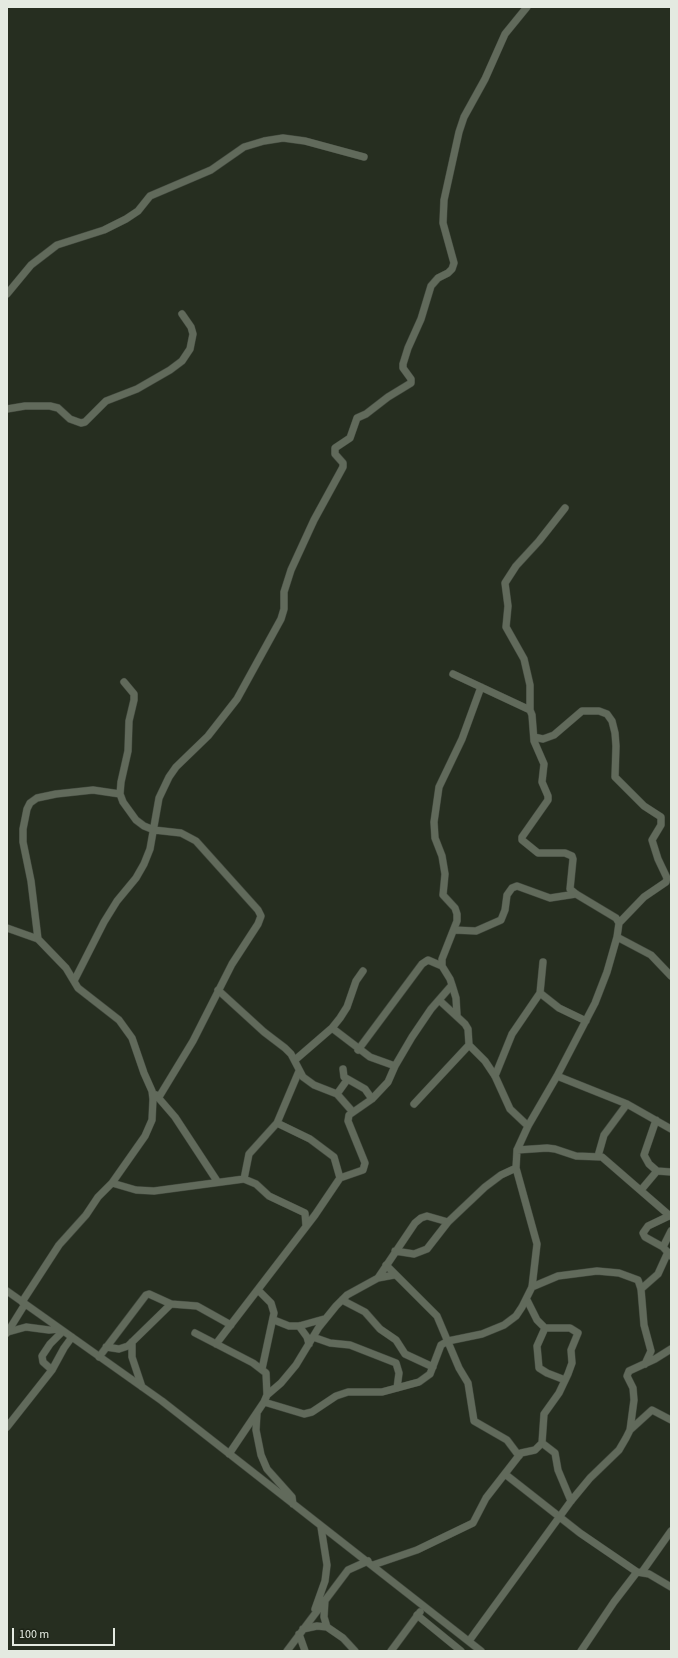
<!DOCTYPE html>
<html>
<head>
<meta charset="utf-8">
<style>
  body { margin:0 }
  #map { position:relative; width:678px; height:1658px; overflow:hidden; background:#262e20; font-family:"Source Sans 3",sans-serif }
  canvas { display:block }
  .frame { position:absolute; inset:0; border:8px solid #e4eae1; pointer-events:none }
  .scale { position:absolute; left:12px; top:1628px; width:103px; height:18px; box-sizing:border-box; border:2px solid #e4eae1; border-top:0; padding-left:5px; font-size:12px; line-height:14px; white-space:nowrap; color:#e4eae1; -webkit-text-stroke:3px #1d2417; paint-order:stroke }
</style>
</head>
<body>
<div id="map">
<canvas width="678" height="1658"></canvas>
<div class="frame"></div>
<div class="scale">100 m</div>
</div>
<script>
const g = document.querySelector('canvas').getContext('2d');
g.lineJoin = 'round';
const shape = rows => new Path2D(rows.map(r => 'M' + r).join(''));
function trace(path, color, width, dash) { g.strokeStyle = color; g.lineWidth = width; g.lineCap = dash ? 'butt' : 'round'; g.setLineDash(dash || []); g.stroke(path); }
const street = shape([
  [7,294,31,265,57,245,104,230,126,219,138,211,150,196,211,170,244,147,264,141,283,138,305,141,364,157],
  [7,409,25,406,50,406,58,408,70,419,81,423,85,422,106,401,137,389,170,370,182,361,190,349,193,334,191,327,182,314],
  [124,682,134,694,134,700,129,721,128,751,121,782,120,794,123,802,136,820,144,826,154,830,181,833,196,841,258,910,261,916,258,924,232,964,193,1041,159,1097],
  [530,710,530,685,524,659,506,627,508,606,505,583,516,566,539,541,565,508],
  [534,737,543,739,554,735,582,711,599,711,607,714,612,721,615,733,616,746,615,777,644,806,661,817,661,825,652,840,658,859,667,878,666,882,644,897,619,923],
  [7,928,38,939,66,968,78,988,119,1020,132,1038,144,1073,152,1091,153,1099,152,1120,145,1136,112,1183,98,1197,86,1215,59,1245,22,1302],
  [454,930,476,931,501,920,505,910,507,895,512,888,517,886,550,898,576,894],
  [617,937,651,955,671,976],
  [38,939,31,881,23,842,23,829,27,809,30,803,37,798,56,794,93,790,120,794],
  [543,962,540,993,559,1008,586,1021],
  [74,981,104,922,117,901,136,878,144,864,150,849,159,798,169,777,176,767,208,736,237,699,281,619,284,609,284,592,291,570,314,520,343,467,343,463,335,454,335,448,350,438,357,418,366,414,388,397,411,383,411,379,403,368,403,364,408,348,421,319,431,286,438,278,448,273,452,269,454,263,443,223,444,200,459,132,464,117,485,79,505,34,527,7],
  [452,985,456,998,457,1015],
  [218,990,264,1032,285,1048,291,1054,303,1077,314,1085,337,1094,352,1111],
  [439,1000,465,1024,468,1029,469,1045,485,1061,495,1076,510,1109,528,1126],
  [332,1028,370,1057,395,1066],
  [358,1050,422,964,428,960,442,966],
  [295,1060,332,1028,340,1018,347,1007,356,981,363,971],
  [343,1069,344,1077,365,1089,372,1099],
  [495,1076,512,1034,540,993],
  [557,1076,627,1104,671,1129],
  [337,1094,347,1080],
  [156,1095,175,1117,217,1181],
  [414,1104,469,1045],
  [656,1120,644,1155,649,1164,657,1171],
  [277,1123,310,1139,334,1157,340,1178],
  [517,1150,547,1148,555,1149,576,1156,602,1157,670,1216],
  [598,1156,604,1135,627,1104],
  [244,1179,249,1154,277,1123,299,1071],
  [112,1183,136,1190,154,1191,244,1179,256,1184,269,1196,305,1213,306,1226],
  [641,1190,657,1171,671,1172],
  [671,1215,648,1226,643,1233,645,1237,663,1247,671,1256],
  [663,1247,671,1231],
  [395,1251,414,1254,427,1249,448,1222],
  [386,1265,437,1316,459,1368,468,1383,474,1421,507,1440,519,1456],
  [378,1278,394,1275],
  [532,1287,558,1276,597,1271,619,1273,638,1280,641,1289,644,1325,651,1351,645,1364],
  [641,1289,658,1274,668,1252],
  [258,1290,271,1303,274,1313,262,1369],
  [7,1291,162,1401,481,1651],
  [342,1300,365,1312,380,1329,396,1340,405,1354,433,1367],
  [527,1300,537,1320,545,1328,537,1346,539,1368,547,1373,565,1380],
  [274,1320,289,1326,299,1326,324,1319],
  [299,1326,307,1337,309,1344],
  [8,1332,26,1327,49,1330,60,1329],
  [7,1333,25,1304],
  [195,1333,253,1363,266,1373,267,1395,264,1402,229,1454],
  [313,1337,330,1343,350,1345,396,1363,399,1373,397,1388],
  [132,1342,132,1357,142,1387],
  [216,1344,315,1215,340,1178,363,1170,365,1163,348,1121,349,1115,372,1099,388,1082,395,1066,412,1037,431,1009,452,985,450,979,442,966,442,959,457,921,457,914,455,908,443,895,445,874,442,856,435,838,434,822,439,787,462,739,481,687],
  [106,1347,119,1349,128,1346,171,1304],
  [99,1357,146,1295,149,1294,171,1304,197,1306,231,1325],
  [52,1370,43,1362,42,1356,50,1344,63,1331],
  [267,1395,281,1383,296,1365,319,1327,336,1306,347,1295,378,1278,415,1223,421,1218,427,1216,448,1222,485,1187,501,1175,516,1168],
  [264,1402,304,1414,312,1412,336,1396,348,1392,382,1392,419,1382,430,1374,441,1345,448,1341,482,1334,504,1325,516,1316,522,1307,532,1287,537,1244,516,1168,517,1150,528,1126,557,1076,595,1003,607,972,617,937,619,923,616,918,576,894,570,889,573,859,572,856,565,853,538,853,522,840,522,837,548,800,548,796,542,782,544,764,534,741,532,715,530,710,453,674],
  [257,1413,256,1430,261,1455,267,1469,292,1497,293,1504],
  [7,1427,52,1370,64,1348,72,1337],
  [630,1430,652,1410,671,1420],
  [542,1443,555,1453,558,1470,571,1501],
  [505,1474,580,1533,637,1572],
  [373,1565,417,1550,473,1523,486,1498,521,1453,535,1450,542,1443,544,1414,559,1393,568,1374,572,1363,571,1350,578,1333,570,1328,545,1328],
  [642,1572,671,1531],
  [325,1600,324,1617,327,1627],
  [315,1609,325,1581,327,1565,321,1527],
  [417,1615,461,1651],
  [303,1629,317,1626,327,1627,343,1638,355,1651],
  [299,1634,305,1651],
  [469,1641,571,1501,590,1478,619,1450,626,1438,630,1430,634,1400,633,1388,627,1376,629,1371,655,1359,671,1349],
  [287,1651,348,1570,368,1561],
  [391,1651,420,1612],
  [581,1651,614,1602,637,1572,649,1574,671,1587]
]);
trace(street, '#42493e', 8);
trace(street, '#616a5b', 7);
</script>
</body>
</html>
